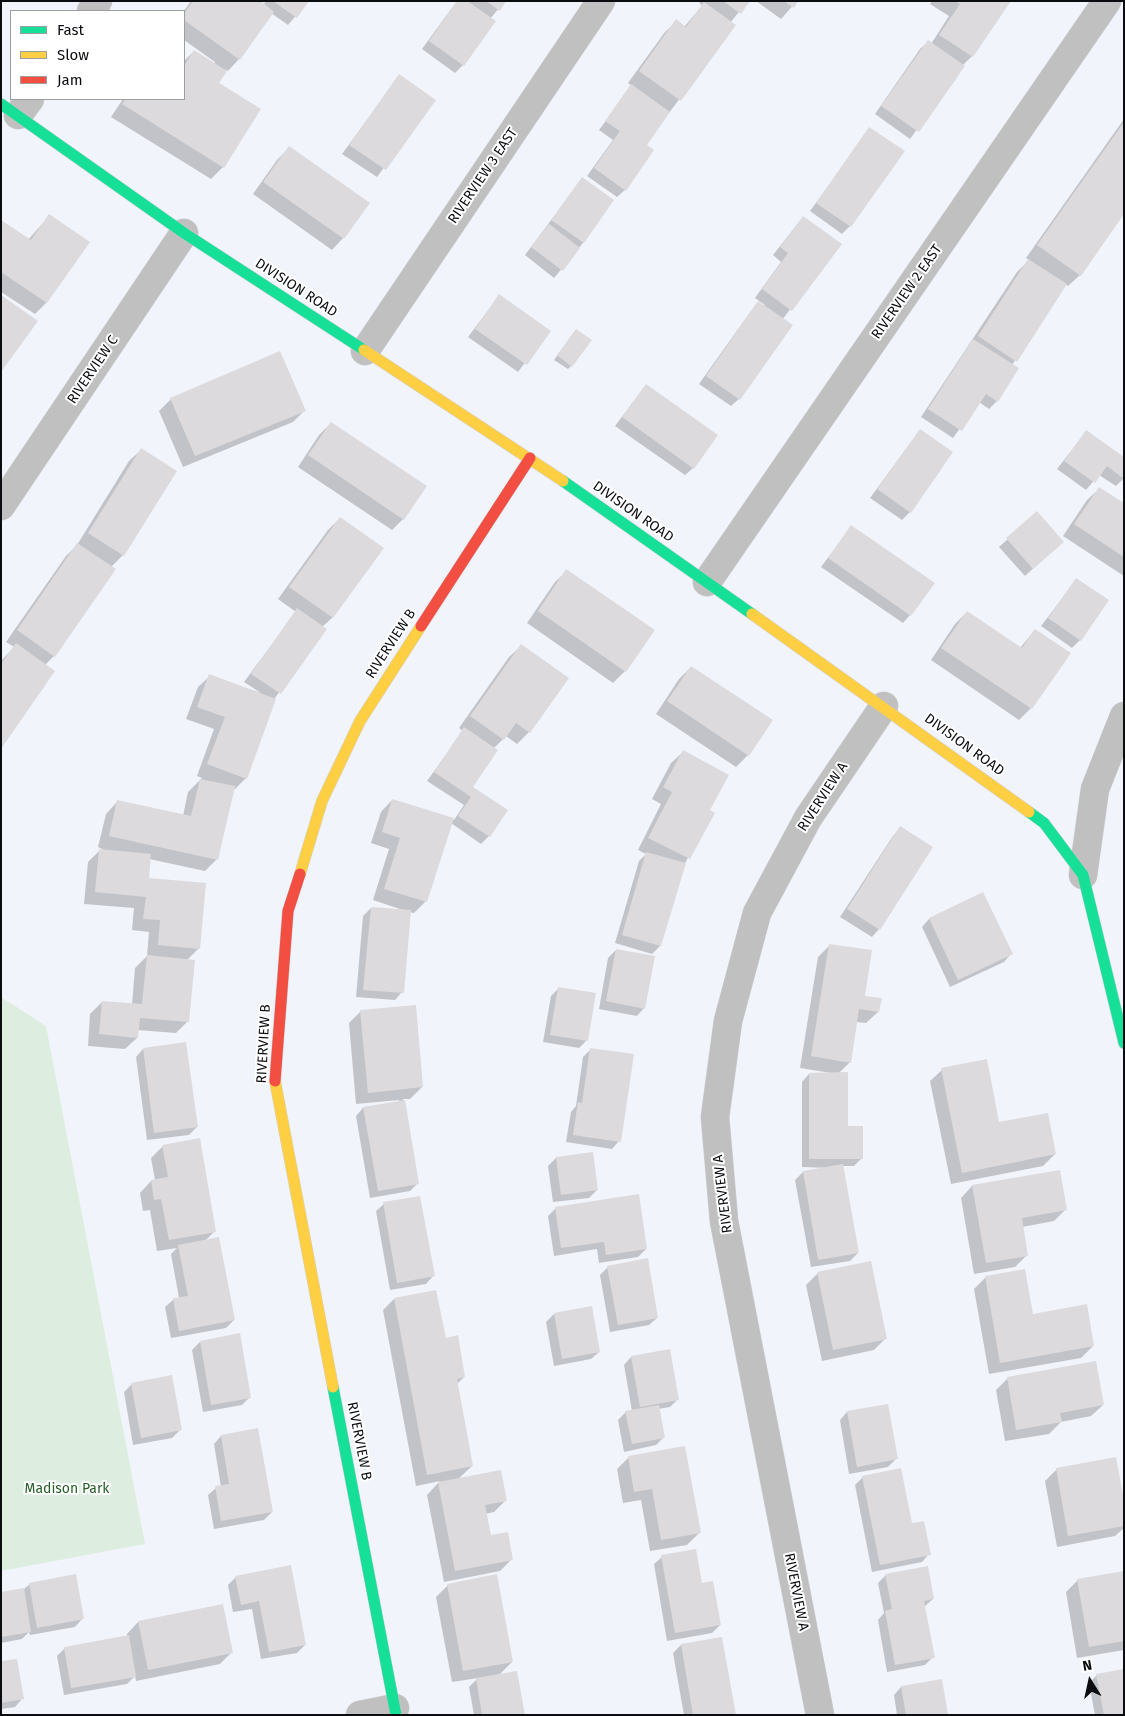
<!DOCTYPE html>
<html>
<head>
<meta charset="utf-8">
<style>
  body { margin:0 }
  #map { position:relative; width:1125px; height:1716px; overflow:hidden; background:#f2f4fb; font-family:"Fira Sans",sans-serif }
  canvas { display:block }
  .frame { position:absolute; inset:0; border:2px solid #0a0c10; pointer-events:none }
  .legend { position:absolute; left:10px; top:10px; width:175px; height:90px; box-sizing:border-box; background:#fff; border:1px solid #9d9e9f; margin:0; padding:6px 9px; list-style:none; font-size:15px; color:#0a0c10 }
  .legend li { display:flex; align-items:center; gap:10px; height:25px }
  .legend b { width:25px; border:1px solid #9d9e9f }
  .north { position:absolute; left:1065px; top:1656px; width:50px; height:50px; -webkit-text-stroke:4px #fff; paint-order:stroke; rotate:350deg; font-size:14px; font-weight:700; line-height:20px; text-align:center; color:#0a0c10 }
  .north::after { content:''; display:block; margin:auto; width:18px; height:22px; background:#0a0c10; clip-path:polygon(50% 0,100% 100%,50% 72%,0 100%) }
</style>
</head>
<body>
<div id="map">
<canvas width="1125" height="1716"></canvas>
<div class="frame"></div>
<ul class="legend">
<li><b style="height:6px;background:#16e098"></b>Fast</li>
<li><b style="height:6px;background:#ffcf43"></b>Slow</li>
<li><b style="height:6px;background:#f24e42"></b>Jam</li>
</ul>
<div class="north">N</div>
</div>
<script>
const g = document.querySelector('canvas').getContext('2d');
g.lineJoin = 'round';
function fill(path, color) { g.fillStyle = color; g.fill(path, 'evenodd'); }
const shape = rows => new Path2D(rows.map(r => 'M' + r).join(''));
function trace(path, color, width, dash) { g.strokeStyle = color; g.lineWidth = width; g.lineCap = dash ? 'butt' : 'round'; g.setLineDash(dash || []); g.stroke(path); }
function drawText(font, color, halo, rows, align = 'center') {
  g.font = font + ' "Fira Sans",sans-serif'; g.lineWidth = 4; g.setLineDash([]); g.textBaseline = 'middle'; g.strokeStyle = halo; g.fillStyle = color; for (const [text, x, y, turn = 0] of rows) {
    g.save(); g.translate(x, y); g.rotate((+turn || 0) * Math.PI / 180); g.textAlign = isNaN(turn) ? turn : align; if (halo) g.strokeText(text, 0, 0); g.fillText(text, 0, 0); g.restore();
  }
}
fill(shape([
  [1,997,46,1026,145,1544,1,1571]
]), '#ddeee0');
fill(shape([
  [191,1,259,1,263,5,266,1,308,1,288,25,271,13,239,59,228,71,226,70,218,83,260,109,223,167,211,179,111,117,123,99,184,99,184,61,194,51,214,64,215,62,184,40,184,11],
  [457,1,505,1,490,19,463,65,455,73,422,49],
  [698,1,748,1,730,23,734,26,645,145,625,190,617,197,587,176,613,140,599,130,632,86,628,83,665,32,677,21,684,27,702,6],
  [756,1,797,1,781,19],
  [932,1,1009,1,972,56,962,66,910,139,875,114,920,49,928,42,931,44,949,16,930,4],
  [399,76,434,100,377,177,342,154],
  [1124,119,1124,212,1080,275,1068,286,1065,284,1012,365,997,401,989,409,979,402,953,438,921,417,1017,272,1029,260,1026,258],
  [870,129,850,226,842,234,810,211],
  [289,148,343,238,332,250,253,194,277,160],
  [582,179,613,200,583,243,554,278,525,255],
  [49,216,88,242,46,303,35,314,1,292,1,221,28,240],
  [803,217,840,244,782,320,739,399,731,406,699,384,751,311,758,303,763,306,765,305,755,298,781,262,773,255],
  [499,296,549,331,518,372,468,337],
  [573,334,571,366,568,369,554,360],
  [279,352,305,410,293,422,183,467,159,411,171,399],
  [646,385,693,468,685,475,615,426],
  [331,423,403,519,392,530,298,467,319,435],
  [920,430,910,512,902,520,870,498],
  [1086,432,1124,478,1116,486,1099,475,1086,490,1057,469],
  [141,450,123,555,111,567,54,656,45,665,1,746,1,661,14,647,6,642,66,556,77,545,129,461],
  [1099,489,1124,505,1124,576,1063,536,1087,500],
  [1037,513,1054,549,1025,576,999,547],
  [340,518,382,548,332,618,322,627,325,629,275,698,246,778,234,790,217,859,205,871,149,859,148,880,199,948,187,960,188,1021,176,1033,137,1030,137,1038,125,1049,88,1046,90,1014,102,1002,132,1005,135,968,147,956,149,932,132,930,134,908,84,904,88,862,100,850,106,851,98,847,106,814,117,802,183,816,188,792,202,778,197,776,214,729,186,719,198,687,210,676,261,693,244,682,296,612,278,599,328,530],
  [851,527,910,615,903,623,821,567],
  [567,571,625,671,613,683,527,623,555,582],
  [1077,579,1080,640,1072,648,1041,626],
  [967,612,1020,648,1035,630,1069,653,1031,708,1019,720,931,660,955,624],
  [521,646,567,678,529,732,517,744,506,736,494,748,472,787,489,836,481,844,451,823,426,901,414,913,409,912,402,992,395,1000,356,997,363,916,371,908,403,910,373,900,389,849,371,843,381,812,392,800,454,820,464,805,427,781,463,731,459,728,509,657],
  [691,667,748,755,736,767,656,714,679,679],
  [683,752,708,811,713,813,685,863,660,946,652,954,615,943,639,861,646,854,638,850,661,804,652,799,671,763],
  [900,828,879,929,872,937,840,917,893,836],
  [982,893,1011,954,1004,962,950,987,922,927,929,919],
  [830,945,864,997,878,1012,866,1023,856,1022,850,1062,838,1074,847,1127,862,1158,854,1166,842,1166,858,1253,850,1261,811,1267,795,1180,803,1172,830,1168,802,1167,802,1082,809,1074,831,1073,800,1068,818,957],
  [616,950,644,1008,637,1016,599,1009,608,958],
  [559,988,587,1040,579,1048,543,1042,551,996],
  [361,1011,422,1087,410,1099,403,1099,418,1183,410,1191,370,1198,356,1116,363,1108,399,1102,399,1100,356,1104,349,1023],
  [143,1049,197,1127,189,1135,147,1140,136,1057],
  [591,1049,619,1141,612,1149,566,1142,571,1112,576,1106,583,1057],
  [942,1070,998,1124,1055,1154,1043,1166,951,1184,930,1081],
  [163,1146,215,1231,205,1241,234,1320,226,1328,171,1338,165,1307,173,1300,179,1298,171,1254,177,1248,157,1251,150,1210,143,1211,140,1193,151,1181,155,1180,151,1158],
  [592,1153,597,1190,589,1198,553,1202,548,1166,556,1158],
  [972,1186,1066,1209,1054,1221,1022,1227,1027,1255,1015,1267,974,1274,961,1198],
  [384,1204,433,1276,426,1284,390,1290,376,1211],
  [556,1208,646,1249,638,1257,599,1263,597,1249,554,1256,548,1216],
  [608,1267,657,1318,649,1325,610,1332,600,1275],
  [818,1273,885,1339,874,1350,822,1361,806,1285],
  [986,1277,1032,1316,1093,1346,1081,1358,989,1374,974,1289],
  [394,1299,445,1339,464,1377,457,1384,472,1466,458,1479,505,1501,494,1512,485,1514,490,1537,512,1559,500,1571,444,1582,427,1495,440,1481,416,1486,383,1310],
  [554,1314,599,1352,591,1359,554,1366,546,1322],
  [200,1342,250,1397,242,1405,203,1412,192,1350],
  [631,1357,677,1400,670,1407,658,1409,663,1438,656,1445,624,1452,618,1420,626,1412,632,1411,624,1365],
  [1008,1378,1103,1405,1091,1416,1061,1422,1049,1434,1005,1441,996,1390],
  [132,1384,180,1430,172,1438,133,1445,124,1392],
  [847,1412,896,1459,888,1467,849,1474,840,1420],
  [221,1436,272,1512,264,1520,214,1529,208,1495,216,1488,221,1487,214,1444],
  [628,1458,699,1533,687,1545,650,1551,641,1500,623,1503,617,1469],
  [1057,1469,1124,1507,1124,1528,1115,1536,1057,1547,1045,1481],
  [863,1477,911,1525,929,1554,922,1562,872,1572,855,1485],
  [662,1557,701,1584,720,1625,712,1633,667,1641,654,1564],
  [1124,1572,1124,1650,1077,1658,1066,1592,1078,1580],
  [886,1575,933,1599,924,1607,933,1657,925,1665,887,1672,878,1620,884,1613,878,1583],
  [236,1577,305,1645,297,1653,261,1659,252,1609,233,1612,228,1585],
  [30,1584,82,1619,75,1627,30,1635,29,1632,22,1639,1,1643,1,1593,24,1589],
  [448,1585,512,1662,499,1675,523,1715,474,1715,469,1687,478,1678,452,1682,436,1597],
  [222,1606,231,1653,220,1664,136,1681,135,1676,127,1684,64,1695,57,1656,65,1648,127,1637,127,1634,138,1622],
  [721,1638,735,1715,684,1715,673,1653,681,1645],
  [1,1663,22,1699,15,1707,1,1709],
  [1097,1675,1124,1715,1095,1715,1089,1683],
  [901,1687,947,1715,897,1715,894,1695]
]), '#0003');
fill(shape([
  [193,1,261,1,274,12,240,60,184,20,184,14],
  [273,1,309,1,297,18],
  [457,1,467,1,496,21,464,66,429,41],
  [486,1,506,1,500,11],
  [723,1,750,1,741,14],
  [784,1,798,1,794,8],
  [955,1,1011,1,973,57,939,35,960,4],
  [704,2,736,25,681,101,639,71,676,19,686,27],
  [928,40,965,66,919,132,881,106],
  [194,50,227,71,219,83,261,109,224,168,122,104,126,99,184,99,184,66],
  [399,74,436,100,386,170,349,145],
  [631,84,670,112,647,145,654,150,626,191,594,168,620,131,605,121],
  [1124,122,1124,214,1081,276,1037,245],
  [869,127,905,151,851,227,816,203],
  [289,146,370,203,344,239,263,182],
  [582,177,614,200,584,243,551,220],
  [49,214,90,242,47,303,1,272,1,220,31,240],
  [803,216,842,244,792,311,762,289,788,253,780,247],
  [549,224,580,248,563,271,531,247],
  [1028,259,1067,284,1017,362,978,336],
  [499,294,551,331,527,365,475,329],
  [1,295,38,321,1,372],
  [758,301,793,325,740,400,706,376],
  [576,329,592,340,572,367,557,355],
  [973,339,1019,368,998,402,986,394,962,431,928,409],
  [280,351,306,411,195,456,170,398],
  [646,384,718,435,694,469,622,417],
  [331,422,427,486,404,520,308,455],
  [920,429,953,452,911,513,877,489],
  [1086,430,1124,457,1124,479,1107,466,1095,483,1064,461],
  [141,448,177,471,124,556,88,533],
  [1099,487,1124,503,1124,557,1074,524],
  [1037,511,1064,542,1033,569,1006,538],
  [340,517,384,548,333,618,289,587],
  [851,525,935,583,911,616,828,558],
  [77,543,116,569,55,657,17,630],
  [566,569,655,630,626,672,538,611],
  [1076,578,1109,600,1081,641,1048,618],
  [297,608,327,629,281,694,251,674],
  [967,611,1022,648,1035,629,1071,653,1032,709,941,648],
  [16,643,55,671,1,749,1,664],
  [521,644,569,678,530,733,516,723,504,740,470,716],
  [691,666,773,720,749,756,667,701],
  [209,674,276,699,247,779,207,764,225,717,197,707],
  [464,727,498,750,473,787,508,810,490,837,458,816,471,797,434,772],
  [683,750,729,775,710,810,715,813,690,859,648,838,672,792,663,787],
  [200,779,235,786,218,860,109,836,117,800,191,816],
  [392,799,454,818,427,902,384,889,400,838,382,832],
  [900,826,933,847,880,930,847,909],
  [99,849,151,854,149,878,206,883,200,949,158,945,160,920,143,919,146,897,95,892],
  [646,852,686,863,661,946,622,935],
  [983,892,1013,954,958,980,929,918],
  [371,907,411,910,404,993,363,990],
  [829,944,872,950,865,996,882,998,879,1012,859,1009,851,1063,811,1056],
  [616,949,655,956,645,1009,606,1001],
  [147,955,195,960,189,1022,140,1018,138,1038,99,1034,102,1001,142,1004],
  [558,987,596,993,588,1041,550,1035],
  [416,1005,423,1087,368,1093,360,1010],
  [186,1042,198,1127,154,1133,143,1048],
  [590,1048,634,1054,621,1142,573,1135,578,1102,582,1103],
  [987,1059,999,1122,1048,1113,1056,1154,962,1173,941,1068],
  [848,1072,848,1126,863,1126,863,1159,809,1159,809,1073],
  [405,1100,419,1184,378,1191,363,1107],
  [200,1138,216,1232,169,1240,161,1199,154,1200,151,1180,168,1177,162,1145],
  [593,1152,598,1190,561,1195,556,1157],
  [843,1164,859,1253,818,1260,803,1171],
  [1060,1170,1067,1210,1022,1218,1028,1256,986,1263,972,1185],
  [639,1194,647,1249,606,1255,604,1242,561,1248,555,1207],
  [420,1196,435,1276,397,1283,383,1202],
  [219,1237,235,1320,179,1331,173,1298,188,1296,178,1245],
  [648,1258,658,1318,618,1325,607,1266],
  [871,1261,887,1339,833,1350,817,1272],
  [1025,1269,1033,1314,1087,1304,1094,1346,1000,1363,985,1276],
  [436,1290,446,1338,458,1335,465,1377,457,1379,473,1466,427,1475,394,1298],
  [592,1306,600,1352,562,1359,554,1313],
  [240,1333,251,1398,211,1405,200,1341],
  [670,1349,679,1400,640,1407,631,1356],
  [1096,1361,1104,1405,1060,1413,1062,1422,1016,1430,1007,1377],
  [172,1375,182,1430,141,1438,131,1383],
  [888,1404,898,1459,857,1467,847,1411],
  [659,1405,665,1438,632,1444,625,1411],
  [258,1428,273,1512,221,1521,215,1486,229,1484,221,1435],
  [685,1446,701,1533,661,1540,652,1489,634,1492,628,1456],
  [1116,1457,1124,1500,1124,1526,1068,1536,1056,1468],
  [901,1468,912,1523,924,1521,931,1555,880,1565,862,1476],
  [501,1470,507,1501,485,1505,491,1535,508,1532,513,1560,455,1571,438,1482],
  [696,1549,702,1583,713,1581,721,1625,675,1633,661,1555],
  [291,1565,306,1645,269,1652,259,1601,241,1605,235,1576],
  [928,1566,934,1599,924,1601,935,1658,895,1665,885,1611,892,1609,885,1574],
  [1124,1571,1124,1641,1089,1647,1077,1579],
  [76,1574,84,1619,37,1628,29,1583],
  [497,1574,513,1662,463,1671,447,1584],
  [24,1588,31,1632,1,1637,1,1592],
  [223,1604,233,1653,148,1670,138,1621],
  [129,1635,136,1677,71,1688,64,1647],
  [722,1637,736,1715,693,1715,681,1644],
  [17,1659,24,1699,1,1703,1,1661],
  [1124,1669,1124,1715,1104,1715,1096,1674],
  [517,1671,525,1715,482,1715,476,1678],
  [942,1679,948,1715,906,1715,901,1686]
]), '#dcdadd');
const street = shape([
  [91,11,98,1],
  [18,115,30,99],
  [365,351,601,1],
  [1,506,184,233],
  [707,582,1107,1],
  [1083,875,1095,789,1124,716],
  [360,1715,395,1708],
  [820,1715,724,1221,715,1117,728,1021,757,913,808,818,884,706]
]);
const fast = shape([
  [1,104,184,233,364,350],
  [563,481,752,614],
  [1029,812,1044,823,1083,875,1124,1043],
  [333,1387,396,1715]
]);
const slow = shape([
  [364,350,563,481],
  [752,614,1029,812],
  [300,874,322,801,360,721,421,626],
  [275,1081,333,1387]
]);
const jam = shape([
  [421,626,530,458],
  [275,1081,288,911,300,874]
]);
trace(street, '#ced0d5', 29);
trace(fast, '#ced0d5', 12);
trace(slow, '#ced0d5', 12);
trace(jam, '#ced0d5', 12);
trace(street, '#c1c0c0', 28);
trace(fast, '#16e098', 11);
trace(slow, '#ffcf43', 11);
trace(jam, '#f24e42', 11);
drawText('14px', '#0a0c10', '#fff', [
  ["RIVERVIEW 3 EAST",483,176,-56],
  ["DIVISION ROAD",296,288,33],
  ["RIVERVIEW 2 EAST",907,292,-55],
  ["RIVERVIEW C",93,370,-56],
  ["DIVISION ROAD",633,512,35],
  ["RIVERVIEW B",391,644,-57],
  ["DIVISION ROAD",964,745,36],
  ["RIVERVIEW A",823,797,-57],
  ["RIVERVIEW B",264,1044,-87],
  ["RIVERVIEW A",723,1194,-97],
  ["RIVERVIEW B",359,1441,79],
  ["RIVERVIEW A",796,1592,79]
]);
drawText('14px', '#265e28', '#fff', [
  ["Madison Park",67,1489]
]);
</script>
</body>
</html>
